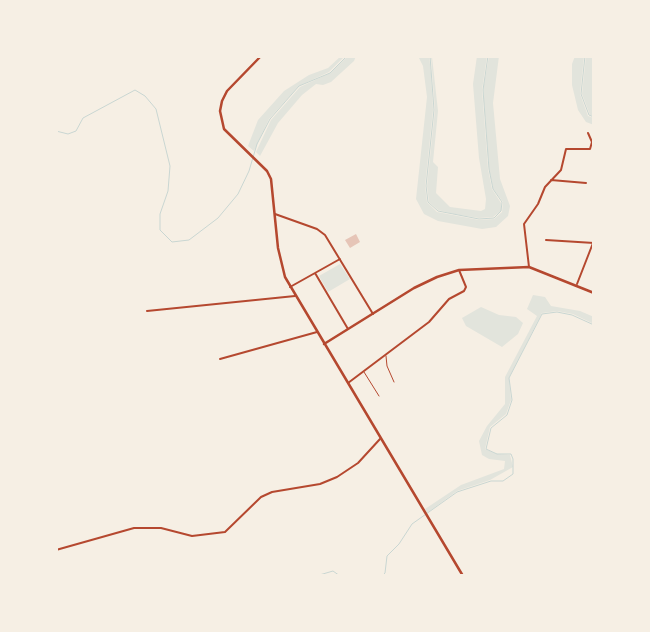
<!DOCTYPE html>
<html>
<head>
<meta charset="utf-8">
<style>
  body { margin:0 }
  #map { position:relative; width:650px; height:632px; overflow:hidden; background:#f6efe4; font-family:Overpass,sans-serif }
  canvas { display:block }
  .frame { position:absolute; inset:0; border:58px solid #f6efe4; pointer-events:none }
</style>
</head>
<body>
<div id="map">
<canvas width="650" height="632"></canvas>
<div class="frame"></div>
</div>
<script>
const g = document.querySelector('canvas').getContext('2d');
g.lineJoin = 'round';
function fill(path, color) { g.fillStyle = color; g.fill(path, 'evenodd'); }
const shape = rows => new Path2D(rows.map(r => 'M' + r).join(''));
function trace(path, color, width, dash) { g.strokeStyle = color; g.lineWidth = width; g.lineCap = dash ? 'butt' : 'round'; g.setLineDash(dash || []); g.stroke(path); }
fill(shape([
  [341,56,345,56,329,72,299,86,269,119,254,151,248,146,258,120,284,91,309,75,328,68],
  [348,56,356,56,354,61,331,82,323,85,316,84,302,95,278,123,260,156,256,152,271,120,300,87,330,73],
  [418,56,429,56,431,73,433,110,425,186,427,202,437,212,479,220,494,219,502,212,503,202,493,189,489,169,483,90,489,56,499,56,493,103,500,179,510,206,508,216,496,227,482,229,438,221,424,214,416,199,427,97,423,66],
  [431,56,432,57,438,111,433,162,438,167,436,193,450,207,481,211,485,209,486,199,479,158,473,84,477,56,487,56,482,90,488,169,492,189,501,203,501,211,493,217,479,218,454,214,438,210,429,202,427,186,435,110],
  [575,56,584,56,580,94,588,116,594,118,594,125,586,122,578,110,572,85,572,64],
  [586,56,594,56,594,116,590,115,582,94],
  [340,264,350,279,328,292,319,276],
  [533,295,545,297,551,306,580,311,594,317,594,324,573,314,557,311,542,313,509,378,511,400,506,414,490,427,485,449,497,454,510,455,513,467,490,480,457,491,427,513,425,509,461,485,504,469,505,461,489,459,482,455,479,441,487,426,505,404,505,377,537,316,527,309],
  [481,307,499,315,516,317,523,323,518,334,502,347,466,326,462,318]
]), '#e2e4dc');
trace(shape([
  [430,56,434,110,426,186,428,202,438,211,479,219,494,218,501,211,502,202,493,189,489,169,483,90,488,56],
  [585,56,581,94,589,115,594,117],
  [56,131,68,134,76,131,83,118,135,90,145,96,156,109,170,166,168,191,160,214,160,230,172,242,189,240,218,218,238,194,249,171,257,144,270,119,299,86,330,73,347,56],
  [316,576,333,571,340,576],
  [382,576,385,573,387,556,399,544,412,524,457,492,491,481,503,481,513,474,513,459,511,454,497,454,486,449,491,428,507,415,512,400,509,378,542,314,557,312,572,315,594,325]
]), '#c9d6d2', 1);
fill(shape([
  [356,234,360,242,350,248,345,240]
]), '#e6c5b7');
trace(shape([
  [386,356,387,366,394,382],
  [364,372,379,396]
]), '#b5482f', 1);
trace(shape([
  [551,180,586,183],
  [275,214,317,229,325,235,373,314],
  [546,240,594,243],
  [529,267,524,224,538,204,545,187,561,170,566,149,590,149,592,142,588,133],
  [315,273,348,329],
  [577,284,593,243],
  [290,287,340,259],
  [147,311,295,296],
  [220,359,317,332],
  [348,383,429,322,449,299,464,291,466,287,459,270],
  [56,550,134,528,161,528,192,536,225,532,261,497,272,492,320,484,337,477,358,463,380,439]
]), '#b5482f', 2);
trace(shape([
  [261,56,227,91,222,101,220,111,224,129,267,171,271,179,278,248,285,277,463,576],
  [324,344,414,288,437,277,459,270,529,267,594,293]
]), '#b5482f', 2.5);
</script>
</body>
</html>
